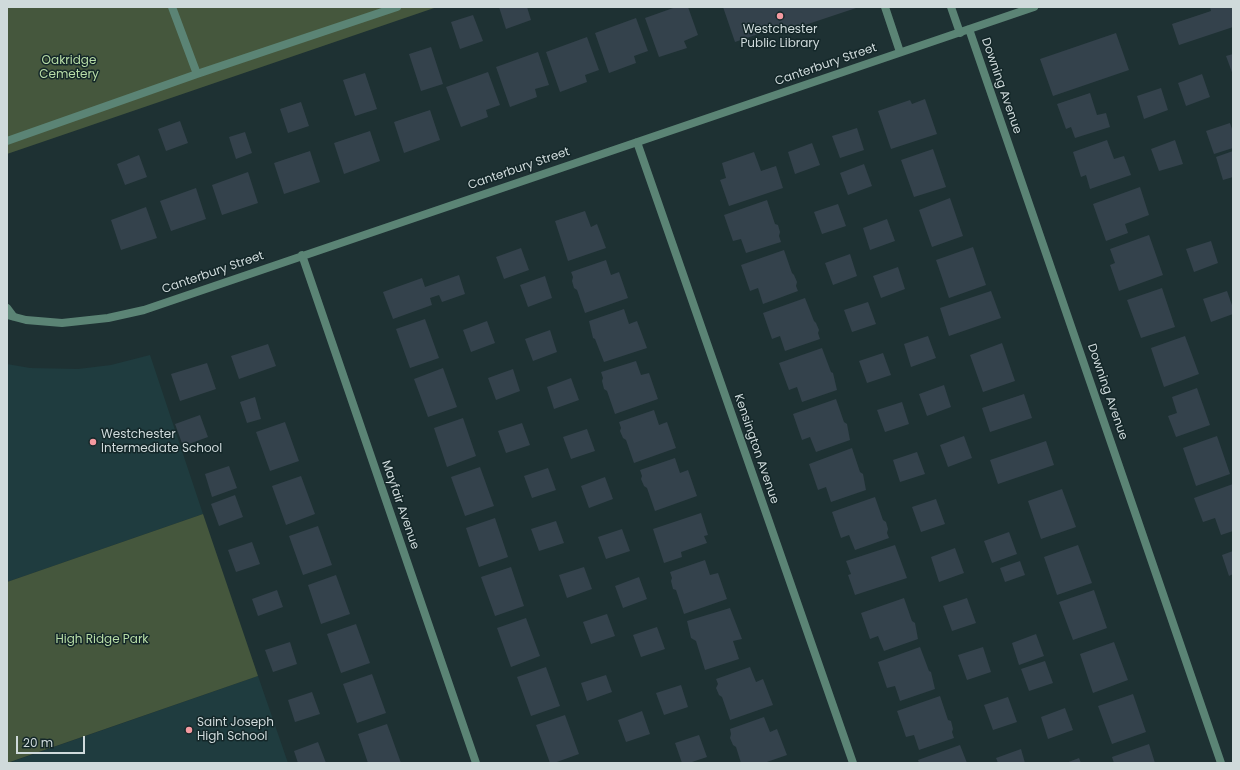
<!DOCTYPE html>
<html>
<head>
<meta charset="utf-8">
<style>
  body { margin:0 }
  #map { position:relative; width:1240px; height:770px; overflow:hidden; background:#1e3133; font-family:Poppins,sans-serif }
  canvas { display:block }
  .frame { position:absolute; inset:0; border:8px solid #cfdadb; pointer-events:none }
  .scale { position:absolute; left:16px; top:736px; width:69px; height:18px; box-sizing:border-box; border:2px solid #cfdadb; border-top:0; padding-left:5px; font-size:12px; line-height:14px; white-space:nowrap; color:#cfdadb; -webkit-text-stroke:3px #142729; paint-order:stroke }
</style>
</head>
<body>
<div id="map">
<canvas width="1240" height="770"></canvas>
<div class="frame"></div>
<div class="scale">20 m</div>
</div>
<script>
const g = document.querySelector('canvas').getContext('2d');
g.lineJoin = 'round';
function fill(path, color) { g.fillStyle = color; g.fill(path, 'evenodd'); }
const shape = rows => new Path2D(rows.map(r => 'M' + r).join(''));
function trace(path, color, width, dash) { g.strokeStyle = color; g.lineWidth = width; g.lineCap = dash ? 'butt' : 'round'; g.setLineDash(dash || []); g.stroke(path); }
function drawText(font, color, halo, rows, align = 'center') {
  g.font = font + ' Poppins,sans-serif'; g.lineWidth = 3; g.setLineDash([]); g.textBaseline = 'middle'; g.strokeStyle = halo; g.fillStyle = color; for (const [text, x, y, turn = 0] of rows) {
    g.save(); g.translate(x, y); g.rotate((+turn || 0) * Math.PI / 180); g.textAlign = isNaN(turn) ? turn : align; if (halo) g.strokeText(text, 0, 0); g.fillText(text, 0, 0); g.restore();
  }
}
fill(shape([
  [150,355,203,514,7,582,7,364,30,368,78,369,111,365],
  [258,676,288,763,8,763]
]), '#1f3c3f');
fill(shape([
  [7,7,437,7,7,154],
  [203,514,258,676,7,763,7,582]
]), '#45573d');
fill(shape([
  [499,7,527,7,531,20,506,29],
  [676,7,688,7,698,35,684,41,687,48,659,57,645,18],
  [723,7,859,7,787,31,785,25,735,42],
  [1210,7,1233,7,1233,27,1179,45,1172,24,1211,11],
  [473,15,483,41,460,49,451,22],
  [636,18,648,51,634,56,636,63,609,73,595,33],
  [1116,33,1129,70,1053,96,1040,59],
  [587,37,599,70,585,75,587,82,560,92,546,52],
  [431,47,443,84,421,91,409,54],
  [538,52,549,85,535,89,537,97,510,107,496,67],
  [1233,54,1233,75,1226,56],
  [488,72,500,105,486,110,488,117,461,127,446,87],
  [365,73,377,109,355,116,343,80],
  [1202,74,1210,97,1186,106,1178,83],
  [1161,88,1168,110,1144,119,1137,96],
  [1090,93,1097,115,1106,113,1110,127,1075,138,1071,127,1066,129,1057,104],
  [925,99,937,134,891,149,878,111,910,100,912,104],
  [301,102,309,126,288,133,280,109],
  [430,110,440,140,404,153,394,122],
  [180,121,188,143,166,151,158,129],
  [1230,123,1233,132,1233,148,1214,154,1206,131],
  [857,128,864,150,840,158,832,136],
  [370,131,380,161,344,174,334,143],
  [245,132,252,153,236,159,229,137],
  [1107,140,1114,159,1124,156,1131,175,1090,189,1086,175,1081,177,1073,152],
  [1175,140,1183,164,1159,171,1151,149],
  [812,143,820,165,795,174,788,152],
  [933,149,946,187,914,197,901,160],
  [310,151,320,182,284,194,274,163],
  [1233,151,1233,177,1223,180,1216,157],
  [754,152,761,171,776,166,783,188,729,206,720,180,726,178,722,163],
  [139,155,147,177,125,185,117,164],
  [864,164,872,186,848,195,840,173],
  [248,172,258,203,222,215,212,185],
  [1140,187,1149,215,1125,224,1128,233,1106,241,1093,204],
  [196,188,206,219,171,231,160,201],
  [950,198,963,236,932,247,919,210],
  [767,200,775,224,778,225,780,232,779,236,781,242,746,253,741,239,733,241,724,215],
  [838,204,846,226,822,234,814,212],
  [146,207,157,238,121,250,111,220],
  [585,211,591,227,597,224,606,248,568,261,555,221],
  [887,219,895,241,870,250,863,228],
  [1149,235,1163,275,1119,291,1110,265,1115,263,1110,249],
  [1211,241,1218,263,1194,272,1186,249],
  [973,247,986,285,949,298,936,260],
  [521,248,529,270,504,279,496,257],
  [784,250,792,273,794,275,797,282,796,286,798,291,763,304,758,288,750,291,741,265],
  [850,254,857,276,833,285,825,263],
  [606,260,611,275,619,272,628,298,585,313,577,290,574,288,572,281,573,277,571,272],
  [898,267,905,289,881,298,873,276],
  [459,275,465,294,442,302,439,295,430,298,432,305,393,319,383,292,422,278,425,287],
  [545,276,552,298,528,307,520,285],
  [1162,288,1175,327,1141,338,1127,300],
  [991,291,1001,318,949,336,940,308],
  [1227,291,1233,308,1233,314,1211,322,1203,299],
  [805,298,814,321,816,323,819,330,818,333,820,339,785,351,780,336,772,339,763,313],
  [868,302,876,324,852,332,844,310],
  [624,309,629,324,637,321,647,348,604,362,595,339,593,338,589,321],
  [425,319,439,358,410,368,396,329],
  [487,321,495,343,471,352,463,330],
  [550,330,557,352,533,361,525,339],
  [928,336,936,358,911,367,904,344],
  [1185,336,1199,374,1164,387,1151,348],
  [1002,343,1015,381,983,392,970,355],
  [268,344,276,366,239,379,231,356],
  [822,348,831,372,833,373,837,390,802,402,797,387,789,390,779,363],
  [883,353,891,375,867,383,859,361],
  [636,361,641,375,649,373,658,399,615,414,607,391,604,389,602,381,603,378,601,372],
  [207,363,216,389,180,401,171,374],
  [443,368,457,407,428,417,414,379],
  [513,369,520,391,496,400,488,378],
  [571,378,579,400,554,409,547,387],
  [944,385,951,407,927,416,919,394],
  [1197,388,1210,425,1176,437,1168,416,1177,413,1172,397],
  [1024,394,1032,418,990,432,982,408],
  [255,397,261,419,247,423,240,402],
  [836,399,844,422,847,424,850,440,816,452,810,437,802,440,793,414],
  [902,402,909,424,885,432,877,410],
  [654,410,659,425,667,422,676,448,634,463,626,440,623,438,620,431,621,428,619,422],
  [200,415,208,437,183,446,175,424],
  [463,418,476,456,447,467,434,428],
  [285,422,299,461,270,471,256,432],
  [522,423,530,445,506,453,498,431],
  [587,429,595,451,571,459,563,437],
  [964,436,972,458,948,467,940,445],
  [1217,436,1230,474,1196,486,1183,448],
  [1046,441,1054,465,998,484,990,460],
  [852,448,860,472,863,474,866,490,831,502,826,487,818,490,809,464],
  [917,452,925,474,900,482,893,460],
  [675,458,680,473,688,470,697,496,655,511,647,488,644,486,641,479,642,476,640,470],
  [229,466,237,488,212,497,205,474],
  [480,467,494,506,465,516,451,477],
  [548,468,556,490,532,498,524,476],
  [301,476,315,514,286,525,272,486],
  [605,477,613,499,589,508,581,486],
  [1233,484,1233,531,1221,535,1215,518,1203,522,1194,498],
  [1062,489,1076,527,1041,539,1028,501],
  [235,495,243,517,219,526,211,504],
  [875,497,883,520,886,522,888,529,887,533,889,538,855,550,849,535,841,538,832,512],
  [936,499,945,524,921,532,912,507],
  [701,513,708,535,704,536,707,543,681,552,682,557,664,563,653,529],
  [495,518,508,557,479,567,466,528],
  [556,521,564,543,539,551,531,529],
  [318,526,332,565,303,575,289,536],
  [622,529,630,551,606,559,598,537],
  [1009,532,1017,554,992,563,984,541],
  [252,542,260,564,236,572,228,550],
  [895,545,907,578,855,595,848,575,851,574,846,561],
  [1078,545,1092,583,1057,595,1044,557],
  [955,548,964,573,939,582,931,557],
  [1233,551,1233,574,1229,576,1222,555],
  [705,560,710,575,718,573,727,599,684,614,676,590,673,589,671,581,672,578,670,572],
  [1020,561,1025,575,1005,582,1000,568],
  [511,567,524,606,495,616,481,577],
  [584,567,592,589,567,598,559,575],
  [336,575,350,614,321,624,308,585],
  [639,577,647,599,623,608,615,586],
  [277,590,283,607,258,616,252,599],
  [1094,590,1107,628,1073,640,1059,602],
  [904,598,912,621,915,623,918,639,884,651,878,636,870,639,861,613],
  [967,598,976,623,952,631,943,606],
  [730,608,742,639,733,641,739,659,705,670,696,641,691,638,687,621],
  [607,614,615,636,591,644,583,622],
  [526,618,540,656,511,667,497,628],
  [356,624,370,663,341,673,327,634],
  [657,627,665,649,641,657,633,635],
  [1036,634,1044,656,1019,665,1012,643],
  [290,642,297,664,273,672,265,650],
  [1114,642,1128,680,1093,693,1080,654],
  [920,647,929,671,931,672,935,689,900,701,895,686,887,688,878,662],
  [983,647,991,672,967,680,958,655],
  [1045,661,1053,683,1029,691,1021,669],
  [546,667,560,706,531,716,517,677],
  [750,667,756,682,763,679,773,705,730,720,722,697,719,695,716,688,718,684,716,679],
  [372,674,386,713,357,723,343,684],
  [606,675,612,692,587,701,581,683],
  [681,685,688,707,664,715,656,693],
  [312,692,320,714,295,722,288,700],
  [1133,694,1146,732,1112,744,1098,706],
  [940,696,948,720,951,721,953,729,952,732,954,738,919,750,914,735,906,737,897,711],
  [1008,697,1017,722,993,730,984,705],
  [1065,708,1073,730,1048,739,1041,717],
  [642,711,650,734,626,742,618,720],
  [565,715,579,754,554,763,550,763,536,725],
  [764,717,770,732,777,729,787,755,764,763,741,763,736,747,733,745,730,738,731,734,730,729],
  [387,724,401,763,368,763,358,734],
  [699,735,707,757,689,763,682,763,675,743],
  [318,742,326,763,298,763,294,751],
  [1149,744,1155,763,1114,763,1112,757],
  [960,745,967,763,919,763,918,760],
  [1021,749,1025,763,998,763,996,758],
  [1079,758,1081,763,1066,763]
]), '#34424c');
trace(shape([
  [172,7,197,74],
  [885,7,900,52],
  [951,7,960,33],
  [7,141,197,74,397,7],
  [7,308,13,316]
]), '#5b8475', 8);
trace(shape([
  [969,29,1221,763],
  [637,142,853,763],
  [302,255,476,763],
  [7,315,26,320,62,323,108,318,144,310,1034,7]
]), '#5b8475', 8);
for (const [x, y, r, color] of [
  [780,16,4,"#f49aa0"],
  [93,442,4,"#f49aa0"],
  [189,730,4,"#f49aa0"]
]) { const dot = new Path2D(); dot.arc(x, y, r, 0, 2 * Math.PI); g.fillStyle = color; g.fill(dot); trace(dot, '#142729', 1.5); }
drawText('12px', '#cfdadb', '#142729', [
  ["Westchester",780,30,"center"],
  ["Public Library",780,44,"center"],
  ["Westchester",101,435],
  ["Intermediate School",101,449],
  ["Saint Joseph",197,723],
  ["High School",197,737]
], 'left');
drawText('12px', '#b8dda7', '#142729', [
  ["Oakridge",69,61],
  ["Cemetery",69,75],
  ["High Ridge Park",102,640]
]);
drawText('12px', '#cfdadb', '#142729', [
  ["Canterbury Street",826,65,-19],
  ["Downing Avenue",1001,86,71],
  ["Canterbury Street",519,169,-19],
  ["Canterbury Street",213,273,-19],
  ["Downing Avenue",1107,392,71],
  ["Kensington Avenue",756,449,71],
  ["Mayfair Avenue",400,505,71]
]);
</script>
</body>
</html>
